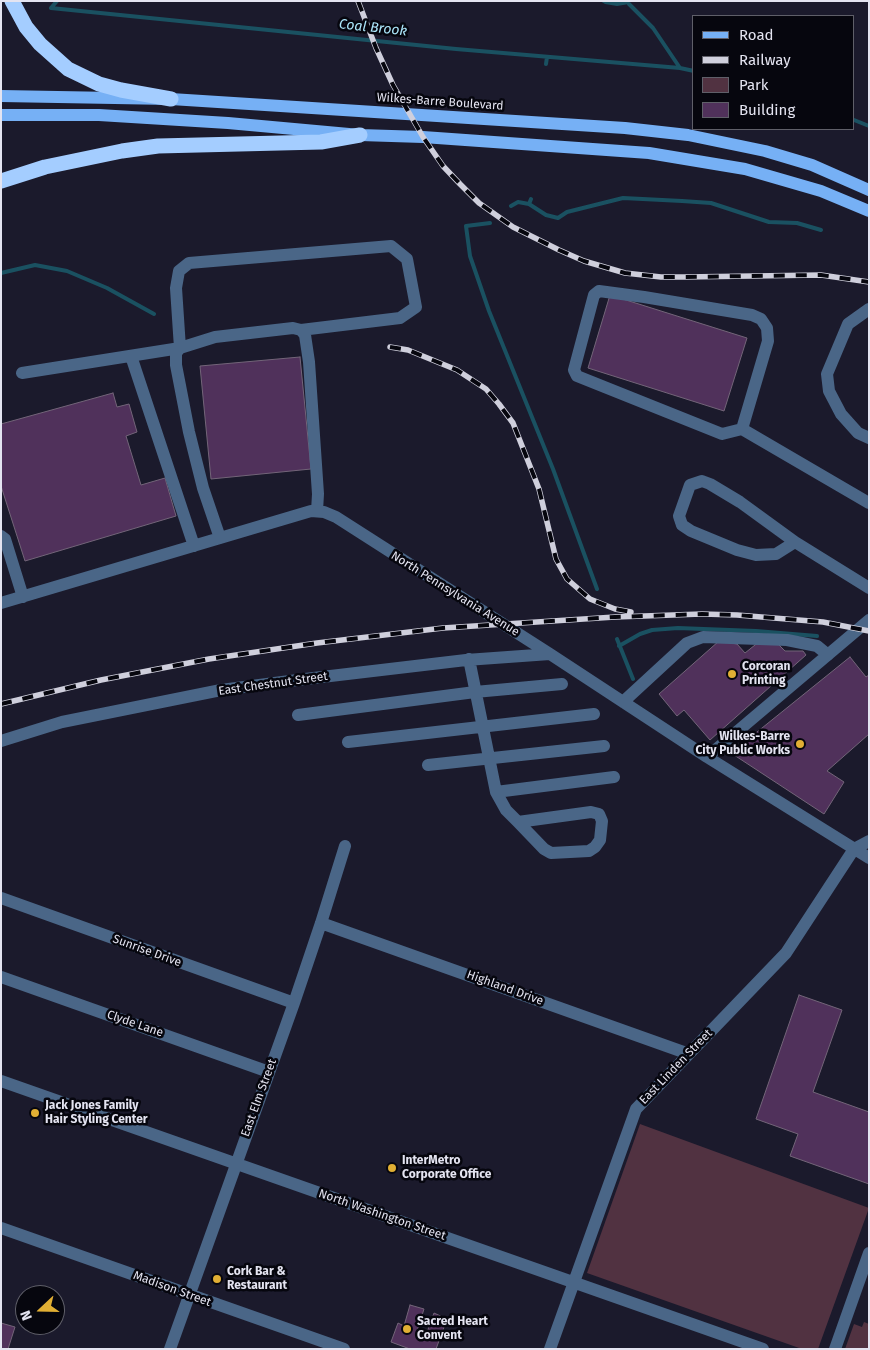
<!DOCTYPE html>
<html>
<head>
<meta charset="utf-8">
<style>
  body { margin:0 }
  #map { position:relative; width:870px; height:1350px; overflow:hidden; background:#1b1a2c; font-family:"Fira Sans",sans-serif }
  canvas { display:block }
  .frame { position:absolute; inset:0; border:2px solid #e4e4f1; pointer-events:none }
  .legend { position:absolute; left:692px; top:15px; width:162px; height:115px; box-sizing:border-box; background:#06060e; border:1px solid #5f5f69; margin:0; padding:6px 9px; list-style:none; font-size:15px; color:#e4e4f1 }
  .legend li { display:flex; align-items:center; gap:10px; height:25px }
  .legend b { width:25px; border:1px solid #5f5f69 }
  .north { position:absolute; left:15px; top:1285px; width:50px; height:50px; box-sizing:border-box; background:#06060e; border:1px solid #5f5f69; border-radius:50%; rotate:249deg; font-size:14px; font-weight:700; line-height:20px; text-align:center; color:#e4e4f1 }
  .north::after { content:''; display:block; margin:auto; width:18px; height:22px; background:#e1af34; clip-path:polygon(50% 0,100% 100%,50% 72%,0 100%) }
</style>
</head>
<body>
<div id="map">
<canvas width="870" height="1350"></canvas>
<div class="frame"></div>
<ul class="legend">
<li><b style="height:6px;background:#76b0f5"></b>Road</li>
<li><b style="height:6px;background:#cfcfdc"></b>Railway</li>
<li><b style="height:14px;background:#513241"></b>Park</li>
<li><b style="height:14px;background:#50315b"></b>Building</li>
</ul>
<div class="north">N</div>
</div>
<script>
const g = document.querySelector('canvas').getContext('2d');
g.lineJoin = 'round';
function fill(path, color) { g.fillStyle = color; g.fill(path, 'evenodd'); }
const shape = rows => new Path2D(rows.map(r => 'M' + r).join(''));
function trace(path, color, width, dash) { g.strokeStyle = color; g.lineWidth = width; g.lineCap = dash ? 'butt' : 'round'; g.setLineDash(dash || []); g.stroke(path); }
function drawText(font, color, halo, rows, align = 'center') {
  g.font = font + ' "Fira Sans",sans-serif'; g.lineWidth = 5; g.setLineDash([]); g.textBaseline = 'middle'; g.strokeStyle = halo; g.fillStyle = color; for (const [text, x, y, turn = 0] of rows) {
    g.save(); g.translate(x, y); g.rotate((+turn || 0) * Math.PI / 180); g.textAlign = isNaN(turn) ? turn : align; if (halo) g.strokeText(text, 0, 0); g.fillText(text, 0, 0); g.restore();
  }
}
fill(shape([
  [640,1124,869,1208,818,1349,802,1349,587,1273],
  [864,1322,869,1324,869,1349,845,1349,854,1324,862,1327]
]), '#513241');
fill(shape([
  [600,1,629,1,629,4,617,6,605,4]
]), '#1a5161');
trace(shape([
  [629,4,653,28,680,68],
  [51,8,456,49,680,68,694,71],
  [51,8,57,1],
  [546,64,547,57],
  [854,120,869,126],
  [529,204,546,215,558,218,567,212,623,198,682,201,711,203,769,222,797,223,821,230],
  [511,206,518,202,529,204,531,199],
  [490,223,466,226,470,256,489,311,553,469,597,589],
  [1,273,35,265,67,271,107,288,154,314],
  [617,639,633,679],
  [619,646,640,634,652,630,678,628,756,631,817,636]
]), '#1a5161', 4);
const building = shape([
  [610,295,747,338,724,411,588,368,610,295],
  [300,357,311,469,211,479,200,366,300,357],
  [113,393,117,407,129,404,137,432,126,436,141,485,165,478,176,516,25,561,1,486,1,424,113,393],
  [719,641,737,644,745,653,760,641,776,642,785,651,803,651,806,655,710,740,684,710,677,716,659,694,719,641],
  [850,657,866,677,869,675,869,734,827,771,844,782,824,814,731,753,850,657],
  [799,995,842,1010,813,1092,869,1112,869,1184,790,1156,798,1134,756,1119,799,995],
  [410,1305,424,1309,417,1331,426,1335,434,1313,447,1319,436,1349,410,1349,391,1342,398,1323,404,1326,410,1305],
  [1,1323,15,1327,8,1349,1,1349,1,1323]
]);
fill(building, '#50315b');
trace(building, '#736579', 1);
trace(shape([
  [869,309,848,324,827,374,829,391,841,414,858,433,869,438],
  [131,356,194,546],
  [22,373,180,348,176,288,179,271,189,263,391,246,407,259,416,307,400,318,301,330],
  [742,429,768,341,767,328,761,319,752,315,644,297,599,291,594,295,574,370,577,376,722,434,742,429,869,503],
  [1,536,5,539,23,597],
  [220,538,203,488,189,432,176,365,176,353,180,348,215,337,293,328,301,330,305,335,309,362,318,494,317,511],
  [795,542,776,554,756,555,737,550,691,531,682,525,679,516,690,485,702,481,710,484,740,502,795,542,869,588],
  [1,603,311,511,324,512,336,517,550,654,707,757,869,858],
  [469,659,496,792,506,810,518,822,544,849,551,853,589,851,595,847,600,840,602,821,599,814,591,812,518,822],
  [623,702,687,643,703,637,787,640,817,646,828,655],
  [298,715,475,692,562,684],
  [1,741,62,722,221,690,305,679,466,660,550,654],
  [348,742,594,714],
  [707,757,869,620],
  [428,765,604,746],
  [496,792,614,777],
  [1,898,294,1003],
  [321,923,689,1054],
  [1,977,269,1072],
  [1,1081,763,1349],
  [1,1228,344,1349],
  [170,1349,294,1003,321,923,345,846],
  [550,1349,636,1109,786,953,854,849,869,841],
  [835,1349,869,1253]
]), '#4a6687', 12);
trace(shape([
  [1,96,171,99,625,128,688,135,765,151,812,165,869,190],
  [1,115,99,115,228,123,360,135,423,137,649,153,745,169,821,191,869,211]
]), '#76b0f5', 12);
trace(shape([
  [12,1,26,27,40,44,68,69,99,84,121,90,171,99],
  [1,181,45,167,122,151,158,146,321,142,360,135]
]), '#a4cdff', 15);
const rail = shape([
  [358,1,376,48,393,85,423,137,443,166,460,184,479,203,513,227,559,250,584,261,625,273,661,277,684,277,821,275,869,282],
  [390,347,408,350,457,370,486,389,499,404,513,423,539,489,556,559,567,579,590,599,615,609,631,612],
  [1,704,101,680,209,659,317,643,443,628,615,617,702,614,737,615,823,622,869,631]
]);
trace(rail, '#cfcfdc', 5.5);
trace(rail, '#06060e', 4, [11]);
for (const [x, y, r, color] of [
  [732,674,5,"#e1af34"],
  [800,744,5,"#e1af34"],
  [35,1113,5,"#e1af34"],
  [392,1168,5,"#e1af34"],
  [217,1279,5,"#e1af34"],
  [407,1329,5,"#e1af34"]
]) { const dot = new Path2D(); dot.arc(x, y, r, 0, 2 * Math.PI); g.fillStyle = color; g.fill(dot); trace(dot, '#06060e', 2); }
drawText('12px', '#e4e4f1', '#06060e', [
  ["Wilkes-Barre Boulevard",440,102,4],
  ["North Pennsylvania Avenue",455,594,32],
  ["East Chestnut Street",273,684,-8],
  ["Sunrise Drive",147,951,20],
  ["Highland Drive",505,988,20],
  ["Clyde Lane",135,1024,19],
  ["East Linden Street",676,1067,-46],
  ["East Elm Street",259,1098,-70],
  ["North Washington Street",382,1215,19],
  ["Madison Street",172,1289,20]
]);
drawText('bold 12px', '#e4e4f1', '#06060e', [
  ["Corcoran",742,667],
  ["Printing",742,681],
  ["Wilkes-Barre",790,737,"right"],
  ["City Public Works",790,751,"right"],
  ["Jack Jones Family",45,1106],
  ["Hair Styling Center",45,1120],
  ["InterMetro",402,1161],
  ["Corporate Office",402,1175],
  ["Cork Bar &",227,1272],
  ["Restaurant",227,1286],
  ["Sacred Heart",417,1322],
  ["Convent",417,1336]
], 'left');
drawText('italic 14px', '#ace6fa', '#06060e', [
  ["Coal Brook",373,28,6]
]);
</script>
</body>
</html>
